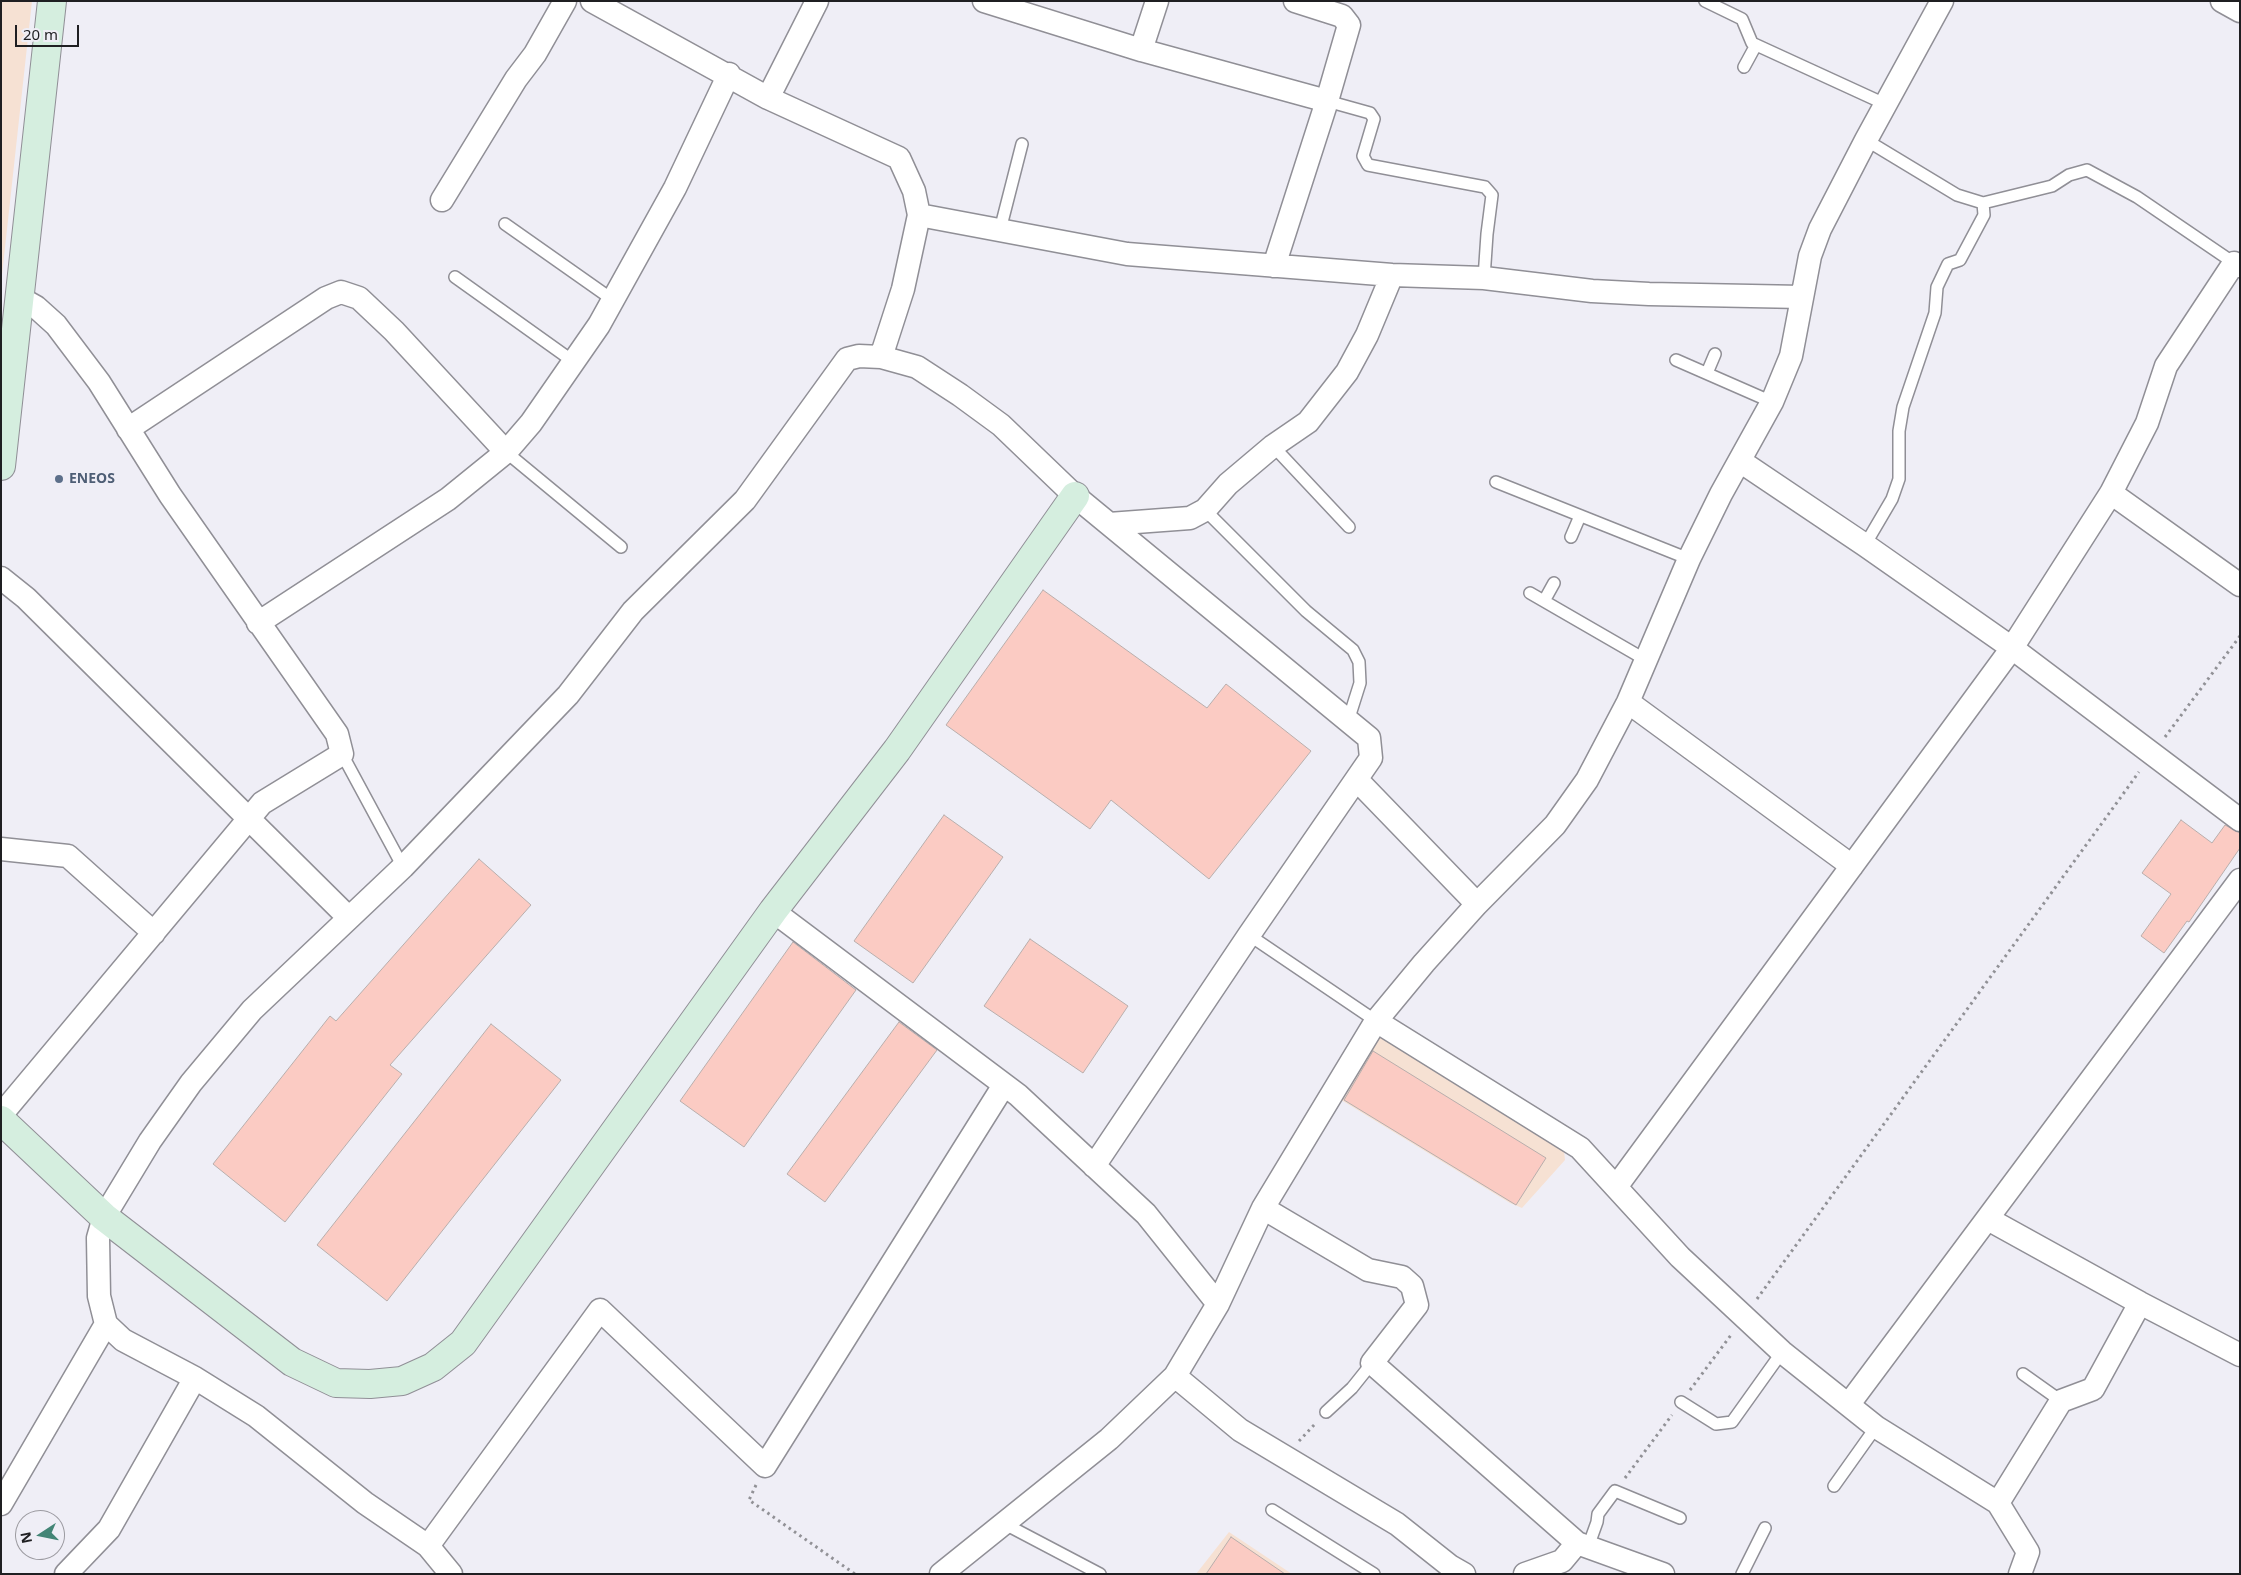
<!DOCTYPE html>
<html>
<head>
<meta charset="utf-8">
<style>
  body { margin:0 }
  #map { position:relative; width:2241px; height:1575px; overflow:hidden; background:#efeef6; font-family:"Noto Sans",sans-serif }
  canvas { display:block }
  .frame { position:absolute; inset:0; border:2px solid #1f1f22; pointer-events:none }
  .north { position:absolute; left:15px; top:1510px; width:50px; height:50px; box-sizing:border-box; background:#efeef6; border:1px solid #9c9ba1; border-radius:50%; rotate:259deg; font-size:14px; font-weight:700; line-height:20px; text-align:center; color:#1f1f22 }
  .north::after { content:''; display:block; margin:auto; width:18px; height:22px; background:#438576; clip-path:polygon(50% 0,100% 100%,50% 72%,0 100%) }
  .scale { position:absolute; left:15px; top:25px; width:64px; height:22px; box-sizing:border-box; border:2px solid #1f1f22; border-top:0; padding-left:6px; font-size:15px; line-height:18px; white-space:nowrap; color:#1f1f22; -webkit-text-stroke:4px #efeef6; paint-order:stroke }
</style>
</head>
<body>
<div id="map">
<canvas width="2241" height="1575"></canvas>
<div class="frame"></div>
<div class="north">N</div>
<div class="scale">20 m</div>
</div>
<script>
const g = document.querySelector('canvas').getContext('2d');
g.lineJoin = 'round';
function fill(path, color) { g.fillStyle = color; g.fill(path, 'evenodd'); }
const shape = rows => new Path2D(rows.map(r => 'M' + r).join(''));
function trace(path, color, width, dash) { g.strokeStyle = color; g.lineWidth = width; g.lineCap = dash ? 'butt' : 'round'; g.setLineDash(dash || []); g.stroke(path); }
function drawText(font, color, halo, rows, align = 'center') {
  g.font = font + ' "Noto Sans",sans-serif'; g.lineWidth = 4.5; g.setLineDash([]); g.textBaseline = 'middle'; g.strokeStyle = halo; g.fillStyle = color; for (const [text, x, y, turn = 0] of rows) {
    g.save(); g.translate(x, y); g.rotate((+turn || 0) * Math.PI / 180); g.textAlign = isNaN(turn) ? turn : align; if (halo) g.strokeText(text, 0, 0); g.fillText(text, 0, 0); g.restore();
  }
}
fill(shape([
  [1,1,32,1,1,284],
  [1385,1037,1564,1151,1565,1160,1522,1208,1510,1203,1338,1098,1373,1040],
  [1229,1532,1292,1574,1196,1574]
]), '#f6e1d3');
const building = shape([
  [1043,590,1207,708,1226,684,1311,751,1209,879,1111,800,1090,829,946,725,1043,590],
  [944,815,1003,857,913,983,854,941,944,815],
  [2181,820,2212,843,2225,825,2240,833,2240,848,2189,922,2187,921,2164,953,2141,936,2171,894,2142,873,2181,820],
  [479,859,531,905,390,1065,402,1074,285,1222,213,1164,330,1016,336,1021,479,859],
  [1030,939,1128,1006,1083,1073,984,1006,1030,939],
  [793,942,856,990,744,1147,680,1101,793,942],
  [899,1022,937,1050,825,1202,787,1174,899,1022],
  [491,1024,561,1080,387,1301,317,1245,491,1024],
  [1373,1051,1546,1158,1516,1205,1344,1100,1373,1051],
  [1231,1537,1285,1574,1206,1574,1231,1537]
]);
fill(building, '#fbcbc3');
trace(building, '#b8aeac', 1);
const lane = shape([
  [1705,1,1742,19,1752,43,1885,104],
  [1744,67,1756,45],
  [1327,101,1370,113,1374,119,1363,156,1368,165,1485,187,1492,195,1487,234,1484,278],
  [1866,140,1957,195,1983,203,2052,186,2069,175,2087,170,2137,197,2234,263],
  [505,224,613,300],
  [1000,230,1022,144],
  [455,277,574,362],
  [1676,360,1772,402],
  [1707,373,1715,354],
  [1273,446,1349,527],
  [506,452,621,547],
  [1496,482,1689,559],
  [1205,510,1306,611,1353,650,1359,662,1360,683,1348,721],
  [1571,537,1580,516],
  [1865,545,1892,499,1899,479,1899,431,1903,407,1935,313,1937,287,1948,264,1960,260,1984,215,1983,203],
  [1530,593,1646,660],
  [1544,601,1554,583],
  [342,754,403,867],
  [1249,935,1376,1021],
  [2023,1374,2061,1401],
  [1681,1402,1716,1424,1732,1422,1782,1352],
  [1326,1412,1352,1388,1372,1363],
  [1834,1486,1876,1427],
  [1272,1510,1374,1574],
  [1003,1523,1100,1574],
  [1588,1547,1597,1522,1598,1514,1615,1491,1680,1518],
  [1742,1574,1765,1528]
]);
const street = shape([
  [592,1,768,98,899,158,914,191,919,215,903,289,881,357],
  [984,1,1141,50,1327,101],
  [2222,1,2240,11],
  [1141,50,1157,1],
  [768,98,817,1],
  [442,200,516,79,535,54,565,1],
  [919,215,1127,254,1392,275,1484,278,1592,291,1649,294,1802,297],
  [1274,266,1327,101,1349,25,1342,16,1295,1],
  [128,429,326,298,341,292,359,298,394,331,506,452],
  [1740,461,1865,545,2012,648,2240,820],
  [2111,493,2240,585],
  [1109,524,1190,518,1205,510,1228,484,1273,446,1308,422,1347,372,1367,335,1392,275],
  [1,578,26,598,349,918],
  [258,623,448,499,506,452,531,423,599,325,675,188,729,74],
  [1628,702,1852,866],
  [1357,780,1477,904],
  [1,849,68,856,154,933],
  [773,911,1018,1095,1146,1214,1218,1304],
  [1376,1021,1580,1148,1680,1257,1782,1352,1876,1427,1998,1503,2028,1552,2020,1574],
  [1,1115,262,803,342,754,337,734,170,495,99,382,56,325,36,307,20,298],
  [1616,1187,2012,648,2111,493,2147,423,2166,366,2234,263,2240,266],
  [1263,1208,1368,1270,1402,1277,1412,1286,1417,1305,1372,1363,1577,1543,1663,1574],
  [1988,1219,2140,1303,2240,1355],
  [1175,1376,1240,1430,1397,1524,1450,1566,1464,1574],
  [1849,1404,2240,880],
  [1998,1503,2061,1401,2093,1389,2140,1303],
  [1,1504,106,1324],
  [428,1546,600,1310,765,1466,1004,1085],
  [66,1574,109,1529,195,1378],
  [451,1574,428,1546,365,1503,256,1416,195,1378,123,1340,106,1324,99,1296,98,1238,104,1217,150,1141,191,1083,252,1010,403,867,568,695,633,611,745,500,847,359,859,356,881,357,917,367,960,395,1001,425,1075,496,1369,738,1371,758,1249,935,1094,1166],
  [941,1574,1109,1439,1175,1376,1218,1304,1263,1208,1376,1021,1424,963,1477,904,1555,825,1587,780,1628,702,1689,559,1721,494,1772,402,1791,356,1810,256,1820,229,1866,140,1942,1],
  [1525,1574,1562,1561,1577,1543]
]);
const secondary = shape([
  [1,466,52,1],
  [1,1120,104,1217,292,1362,336,1383,370,1384,402,1381,433,1367,463,1343,773,911,897,750,1075,496]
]);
trace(lane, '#908f96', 14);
trace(street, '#908f96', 25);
trace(secondary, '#908f96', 30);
trace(shape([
  [2165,737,2240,636],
  [1757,1299,2139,772],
  [1690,1390,1731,1335],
  [1299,1441,1315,1424],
  [1625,1478,1672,1415],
  [756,1485,749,1500,855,1574]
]), '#919196', 3, [2.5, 4]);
trace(lane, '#fff', 11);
trace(street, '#fff', 22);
trace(secondary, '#d5eedf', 28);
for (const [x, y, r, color] of [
  [59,479,5,"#5c6f8a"]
]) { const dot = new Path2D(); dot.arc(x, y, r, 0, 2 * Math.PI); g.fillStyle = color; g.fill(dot); trace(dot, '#efeef6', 2); }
drawText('bold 14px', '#4e5e75', '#efeef6', [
  ["ENEOS",69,479]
], 'left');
</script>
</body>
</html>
